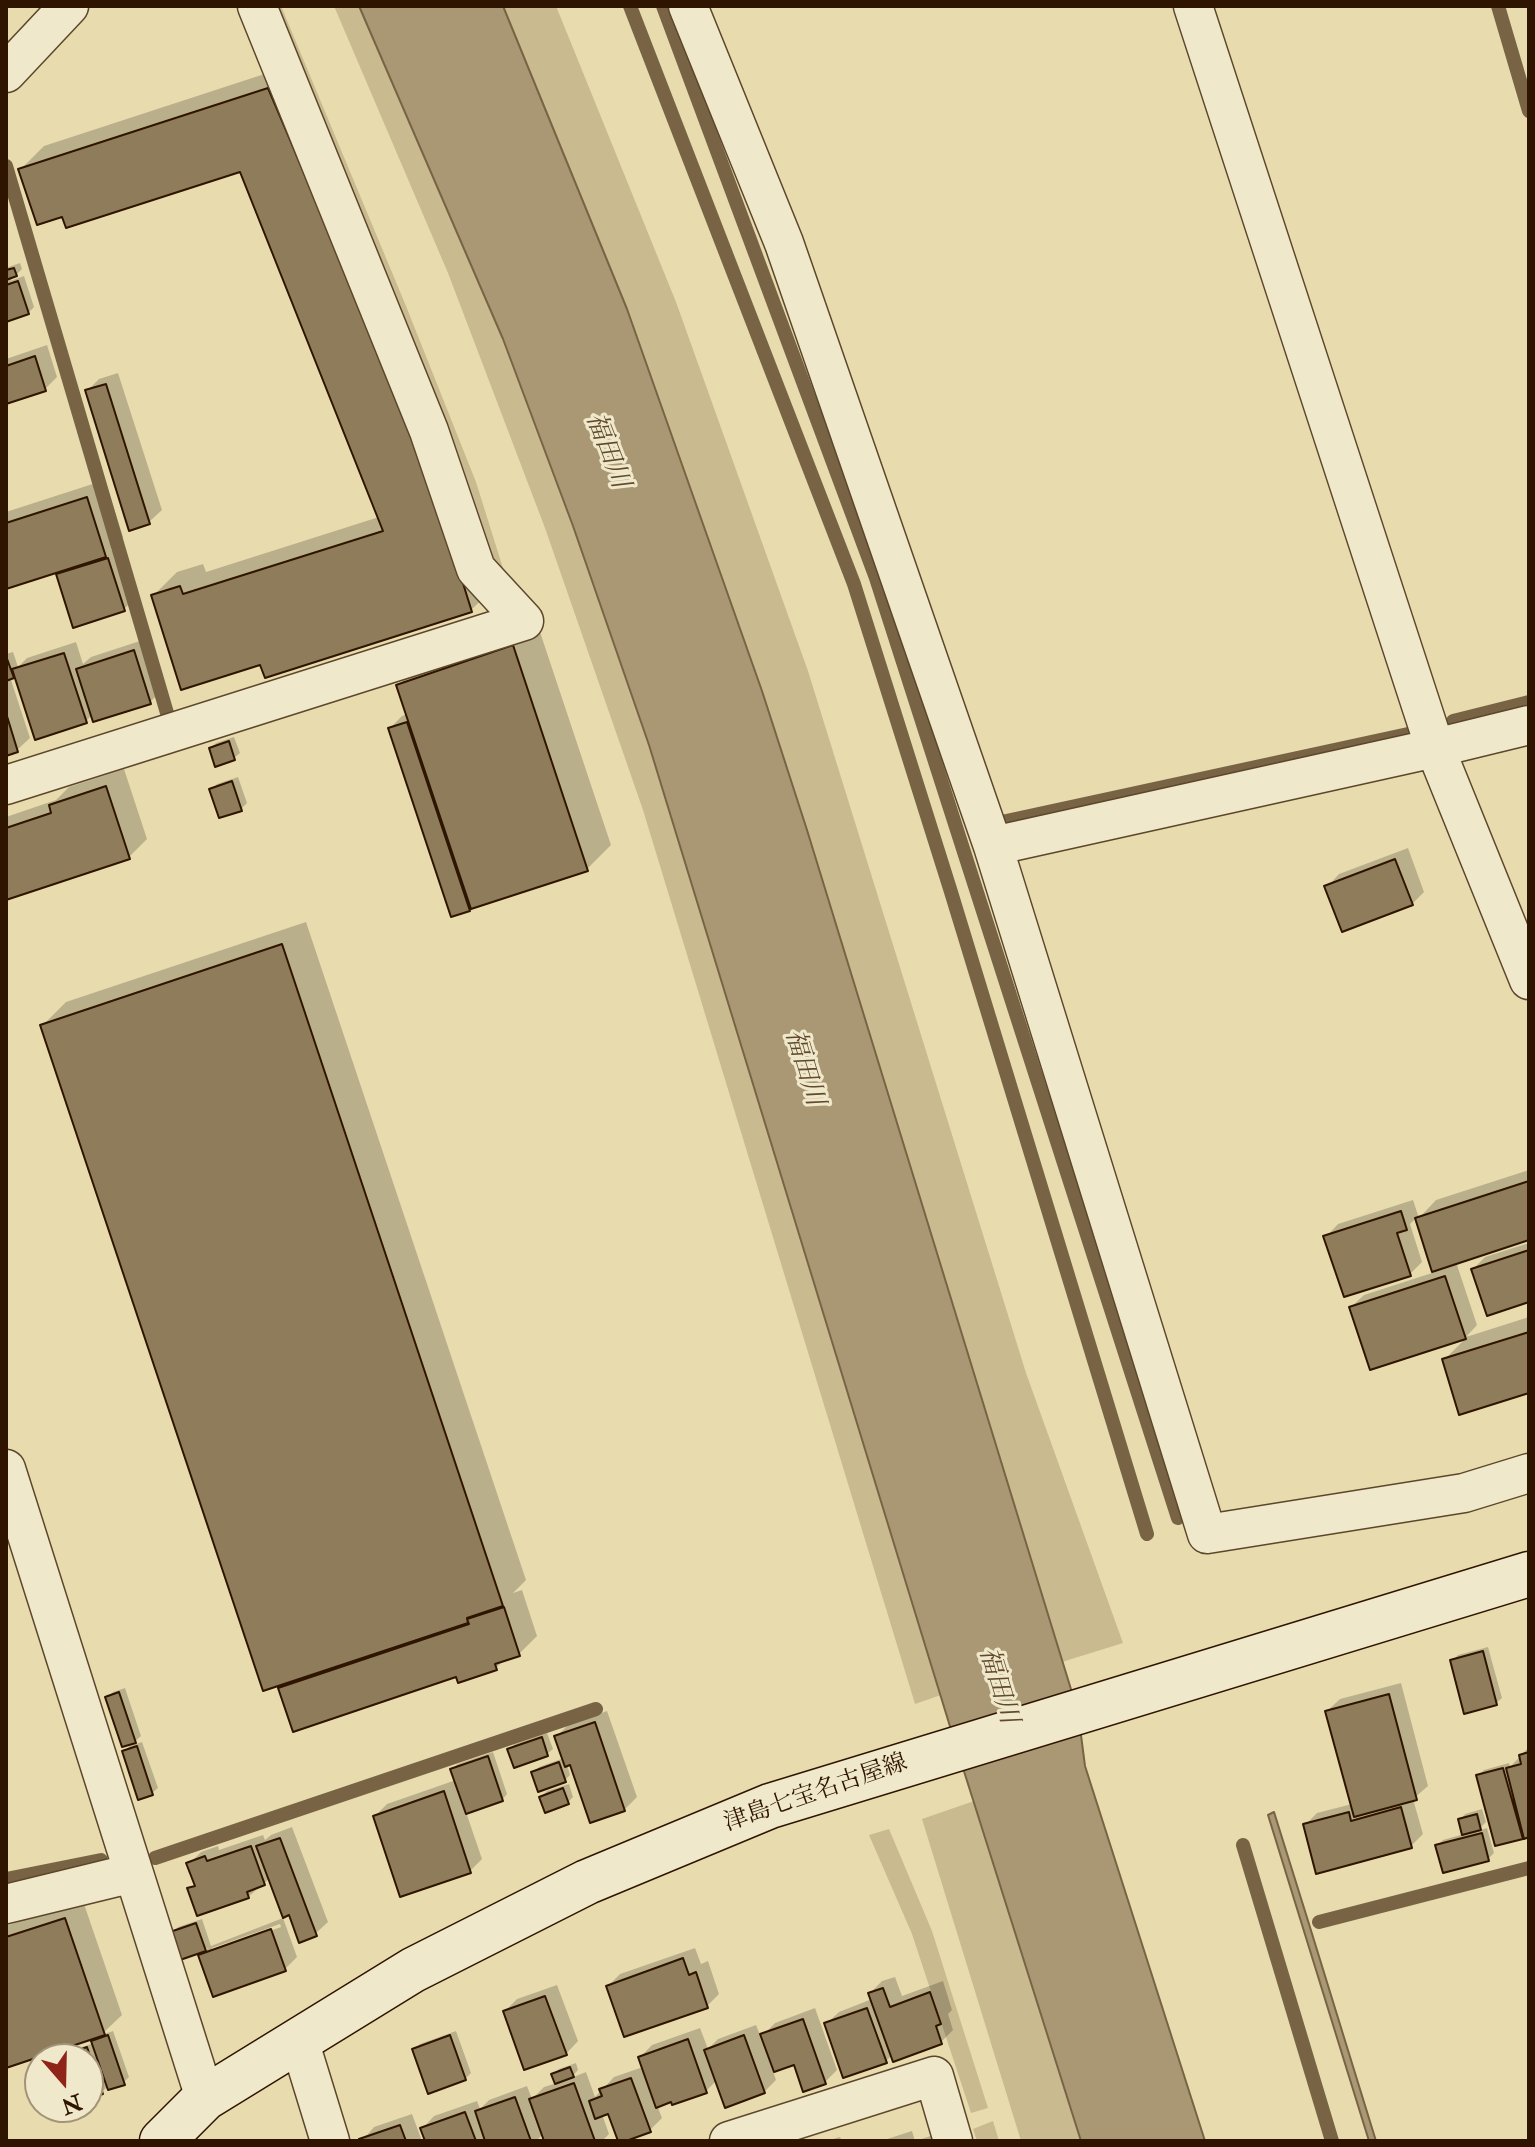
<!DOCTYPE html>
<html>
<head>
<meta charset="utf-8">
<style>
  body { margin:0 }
  #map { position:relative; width:1535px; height:2147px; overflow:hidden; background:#e8dcae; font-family:"IM FELL Double Pica",serif }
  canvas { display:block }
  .frame { position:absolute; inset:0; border:8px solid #2f1500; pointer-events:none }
  .north { position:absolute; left:24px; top:2043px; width:80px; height:80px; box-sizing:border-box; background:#f0e8ca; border:2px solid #a39479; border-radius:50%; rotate:160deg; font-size:22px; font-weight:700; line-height:32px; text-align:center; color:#2f1500 }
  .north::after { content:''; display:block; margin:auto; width:28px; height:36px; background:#8f2418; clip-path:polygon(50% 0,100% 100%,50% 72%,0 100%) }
</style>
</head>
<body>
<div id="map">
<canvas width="1535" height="2147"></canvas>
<div class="frame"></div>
<div class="north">N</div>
</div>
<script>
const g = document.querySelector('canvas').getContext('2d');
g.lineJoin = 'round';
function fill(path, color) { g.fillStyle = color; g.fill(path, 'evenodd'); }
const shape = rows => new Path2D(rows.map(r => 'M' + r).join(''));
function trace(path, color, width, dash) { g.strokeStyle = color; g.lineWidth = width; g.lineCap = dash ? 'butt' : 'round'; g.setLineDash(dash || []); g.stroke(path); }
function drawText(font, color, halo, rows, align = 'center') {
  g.font = font + ' "IM FELL Double Pica","Noto Serif JP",serif'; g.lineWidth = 6; g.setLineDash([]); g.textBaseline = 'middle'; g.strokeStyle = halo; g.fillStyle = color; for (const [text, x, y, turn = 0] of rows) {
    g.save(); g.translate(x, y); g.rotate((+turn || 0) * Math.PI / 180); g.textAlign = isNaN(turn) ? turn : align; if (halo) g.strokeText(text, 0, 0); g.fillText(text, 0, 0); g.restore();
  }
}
fill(shape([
  [270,6,281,6,406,306,476,482,507,581,484,558],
  [334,6,359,6,503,339,573,526,649,745,941,1695,915,1704,643,810,545,528,448,273],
  [503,6,556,6,676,302,808,671,1026,1373,1123,1643,1062,1662,762,691,627,309],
  [974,1801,1081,2141,1021,2141,922,1819],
  [889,1829,932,1931,988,2108,971,2113,912,1934,869,1835],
  [993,2121,999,2141,977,2141,973,2129]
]), '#c9ba90');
const water = shape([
  [359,6,503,6,627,309,762,691,807,830,1078,1712,1085,1766,1205,2141,1081,2141,956,1746,649,745,573,526,503,339,359,6],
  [1274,1812,1309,1924,1376,2141,1369,2141,1268,1815,1274,1812]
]);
fill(water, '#a99873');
trace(water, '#786445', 2);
fill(shape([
  [292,65,495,587,471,610,261,662,153,596,177,572,203,564,206,572,379,517,241,169,64,214,20,170,44,146],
  [20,263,22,269,10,281,24,276,34,307,28,313,6,320,6,268],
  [47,345,57,377,45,389,6,402,6,359],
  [118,373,162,510,149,522,130,528,87,391,99,379],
  [105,480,123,537,110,550,120,547,136,597,124,609,58,575,65,568,6,587,6,512],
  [537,623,611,845,587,869,472,905,469,909,390,728,402,716,408,714,399,685,422,661],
  [146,639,162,690,150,702,93,714,85,722,16,674,10,677,30,738,17,750,6,754,6,654,13,652,18,667,27,658,76,642,83,664,91,657],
  [234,737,240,753,234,758,211,748,216,743],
  [124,769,147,839,129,857,6,898,6,817,56,800,69,787],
  [238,777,247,803,241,809,211,790,217,784],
  [1408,848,1424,892,1412,904,1327,887,1339,874],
  [306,922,526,1580,513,1593,522,1590,537,1636,519,1654,506,1658,496,1668,458,1675,280,1689,288,1681,42,1026,66,1002],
  [1529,1170,1529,1238,1456,1262,1477,1325,1466,1337,1529,1317,1529,1391,1444,1360,1468,1336,1371,1368,1351,1307,1364,1295,1435,1272,1417,1217,1410,1224,1422,1262,1410,1274,1326,1237,1338,1224,1413,1200,1419,1218,1436,1200],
  [1529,1243,1529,1300,1473,1269,1485,1257],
  [1488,1647,1502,1698,1496,1703,1452,1661,1458,1655],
  [1401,1683,1428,1786,1413,1799,1423,1834,1411,1846,1305,1825,1317,1813,1352,1804,1327,1711,1340,1699],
  [125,1688,141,1736,130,1746,142,1742,158,1788,152,1793,124,1752,134,1741,107,1698,113,1692],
  [607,1711,637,1797,624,1810,571,1763,567,1764,570,1775,564,1781,534,1772,539,1767,564,1758,557,1736,569,1724],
  [547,1733,553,1749,547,1754,509,1749,515,1744],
  [1529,1747,1529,1835,1525,1834,1522,1837,1478,1776,1484,1770,1509,1763,1510,1767],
  [493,1752,507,1794,502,1800,466,1812,482,1859,470,1871,375,1816,387,1804,456,1780,452,1769,458,1764],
  [569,1784,573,1797,567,1803,541,1797,547,1791],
  [1482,1809,1486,1822,1477,1831,1487,1828,1494,1853,1488,1859,1438,1845,1443,1840,1464,1834,1460,1820,1465,1814],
  [292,1827,328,1922,315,1934,290,1913,270,1878,248,1897,190,1889,196,1883,189,1864,201,1852,218,1846,219,1850,263,1835,265,1840,271,1835],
  [83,1901,122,2015,101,2035,113,2031,129,2077,123,2083,108,2086,102,2092,88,2097,88,2059,66,2059,65,2057,71,2051,94,2043,101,2034,6,2066,6,1926],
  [283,1918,297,1957,285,1969,201,1956,208,1948,181,1958,173,1933,178,1927,202,1919,211,1946],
  [280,1924,281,1927,212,1952,212,1948],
  [695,1948,701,1964,708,1961,719,1994,707,2006,608,1986,620,1974],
  [895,1977,902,1996,943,1981,952,2010,948,2014,953,2030,941,2042,892,2055,886,2061,826,2024,839,2012,872,1999,870,1993,882,1981],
  [557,1985,578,2041,566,2054,505,2011,517,1999],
  [815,2008,837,2070,825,2082,796,2062,773,2071,776,2080,764,2092,717,2080,706,2091,657,2105,662,2118,650,2130,609,2112,602,2114,609,2134,602,2141,546,2141,543,2134,536,2141,427,2141,422,2129,434,2116,477,2101,480,2109,489,2100,527,2086,532,2099,544,2087,557,2083,554,2074,559,2069,576,2063,578,2070,571,2078,586,2072,595,2097,614,2077,643,2067,640,2057,652,2045,700,2028,708,2049,718,2039,756,2025,761,2037,775,2023],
  [456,2031,471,2073,465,2079,414,2050,420,2044],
  [412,2114,422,2141,362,2141,374,2127],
  [912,2131,915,2141,881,2141],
  [936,2134,938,2141,916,2141],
  [840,2137,842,2141,826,2141]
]), '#0003');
trace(shape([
  [630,6,854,584,951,892,1147,1534],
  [663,6,876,578,1178,1518],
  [1498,6,1529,111],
  [6,166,167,713],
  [1453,721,1529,702],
  [997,823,1408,734],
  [1243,1845,1332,2141],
  [155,1858,596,1709],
  [6,1879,101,1860],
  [1319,1922,1529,1868]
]), '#786445', 14);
const building = shape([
  [268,88,391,376,441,513,472,612,265,678,260,665,181,690,151,595,180,586,183,594,383,531,240,172,66,228,62,217,37,225,18,169,268,88],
  [14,268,17,276,6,280,6,270,14,268],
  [18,281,29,314,6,322,6,285,18,281],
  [35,356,46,391,6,404,6,366,35,356],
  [106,384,150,524,129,531,85,390,106,384],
  [87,497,106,557,6,589,6,523,87,497],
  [108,558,125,611,73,628,56,574,108,558],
  [513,645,588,871,471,909,396,685,513,645],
  [134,650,151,704,93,722,76,669,134,650],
  [64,653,87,723,35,740,12,669,64,653],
  [6,656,14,678,6,681,6,656],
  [6,713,18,752,6,756,6,713],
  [407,722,470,911,451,917,388,728,407,722],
  [229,741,235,760,215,767,209,748,229,741],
  [232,781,242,811,219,818,209,789,232,781],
  [106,786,130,859,6,900,6,828,51,813,49,805,106,786],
  [1395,859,1413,905,1342,932,1324,886,1395,859],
  [282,944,503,1606,467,1618,468,1623,263,1691,40,1025,282,944],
  [1529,1181,1529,1240,1432,1272,1415,1218,1529,1181],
  [1401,1211,1407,1230,1397,1233,1411,1276,1344,1297,1323,1236,1401,1211],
  [1529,1250,1529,1302,1487,1316,1471,1269,1529,1250],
  [1445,1276,1466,1339,1370,1370,1349,1307,1445,1276],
  [1529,1332,1529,1393,1459,1415,1442,1359,1529,1332],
  [504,1607,520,1656,495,1664,497,1670,458,1683,456,1677,293,1732,278,1688,469,1624,467,1619,504,1607],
  [1483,1651,1497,1705,1464,1714,1450,1660,1483,1651],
  [119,1692,136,1743,122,1747,105,1697,119,1692],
  [1389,1694,1417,1800,1354,1817,1325,1711,1389,1694],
  [595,1722,625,1811,590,1823,570,1765,565,1767,554,1736,595,1722],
  [542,1737,548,1756,514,1768,507,1749,542,1737],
  [137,1746,153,1795,138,1800,122,1751,137,1746],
  [1529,1752,1529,1837,1524,1839,1506,1768,1521,1764,1519,1755,1529,1752],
  [488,1756,503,1801,466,1814,450,1769,488,1756],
  [559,1762,566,1782,538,1792,531,1772,559,1762],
  [1503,1768,1523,1839,1495,1846,1476,1775,1503,1768],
  [563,1788,569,1804,545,1813,539,1797,563,1788],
  [444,1791,471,1873,400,1897,373,1816,444,1791],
  [1401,1807,1412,1848,1316,1874,1303,1824,1349,1812,1351,1821,1401,1807],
  [1477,1814,1481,1830,1462,1835,1458,1819,1477,1814],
  [1482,1833,1489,1861,1443,1873,1435,1845,1482,1833],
  [280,1838,317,1936,299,1943,289,1915,283,1918,256,1846,280,1838],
  [251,1846,265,1885,247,1892,249,1898,197,1916,187,1888,195,1886,186,1863,205,1856,207,1861,251,1846],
  [65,1918,105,2035,6,2068,6,1937,65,1918],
  [196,1923,206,1951,180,1960,170,1932,196,1923],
  [271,1929,286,1971,213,1997,198,1955,271,1929],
  [683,1958,689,1975,696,1972,708,2008,624,2037,606,1986,683,1958],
  [883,1988,890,2007,930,1992,941,2024,936,2026,942,2044,893,2062,868,1993,883,1988],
  [545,1996,567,2055,524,2070,503,2011,545,1996],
  [867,2008,887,2063,843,2078,824,2023,867,2008],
  [803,2019,826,2084,803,2092,794,2065,774,2072,760,2034,803,2019],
  [108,2035,125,2085,108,2090,91,2041,108,2035],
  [450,2035,466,2080,428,2094,412,2049,450,2035],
  [744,2035,765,2093,725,2108,704,2050,744,2035],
  [688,2039,707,2093,672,2105,671,2102,656,2108,638,2057,688,2039],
  [87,2047,103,2094,88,2099,88,2059,64,2059,63,2056,87,2047],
  [570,2067,574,2077,555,2084,551,2074,570,2067],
  [631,2078,651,2132,626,2141,618,2141,608,2114,595,2119,589,2101,602,2096,599,2089,631,2078],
  [574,2083,595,2141,544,2141,529,2099,574,2083],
  [515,2097,531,2141,485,2141,475,2111,515,2097],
  [465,2112,476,2141,425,2141,420,2128,465,2112],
  [400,2125,406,2141,360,2141,359,2139,400,2125]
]);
fill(building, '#8f7c5a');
trace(building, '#2f1500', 2);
const street = shape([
  [688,6,784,243,993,846,1207,1534,1464,1493,1529,1473],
  [1193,6,1435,748,1529,980],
  [6,73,69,6],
  [6,785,524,621,476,569,429,431,257,6],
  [993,846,1435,748,1529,725],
  [6,1469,205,2098],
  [6,1904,133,1873],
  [299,2040,330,2141],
  [729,2141,934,2076,953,2141]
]);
const secondary = shape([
  [162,2141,205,2098,413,1970,587,1882,770,1806,1529,1574]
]);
trace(street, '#5d472c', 41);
trace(secondary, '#2f1500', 47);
trace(street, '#f0e8ca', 38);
trace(secondary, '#f0e8ca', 44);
drawText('24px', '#2f1500', '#f0e8ca', [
  ["津島七宝名古屋線",816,1794,-19]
]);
drawText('italic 26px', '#60492e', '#f0e8ca', [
  ["福田川",606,451,69],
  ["福田川",803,1068,73],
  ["福田川",997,1686,73]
]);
</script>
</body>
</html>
